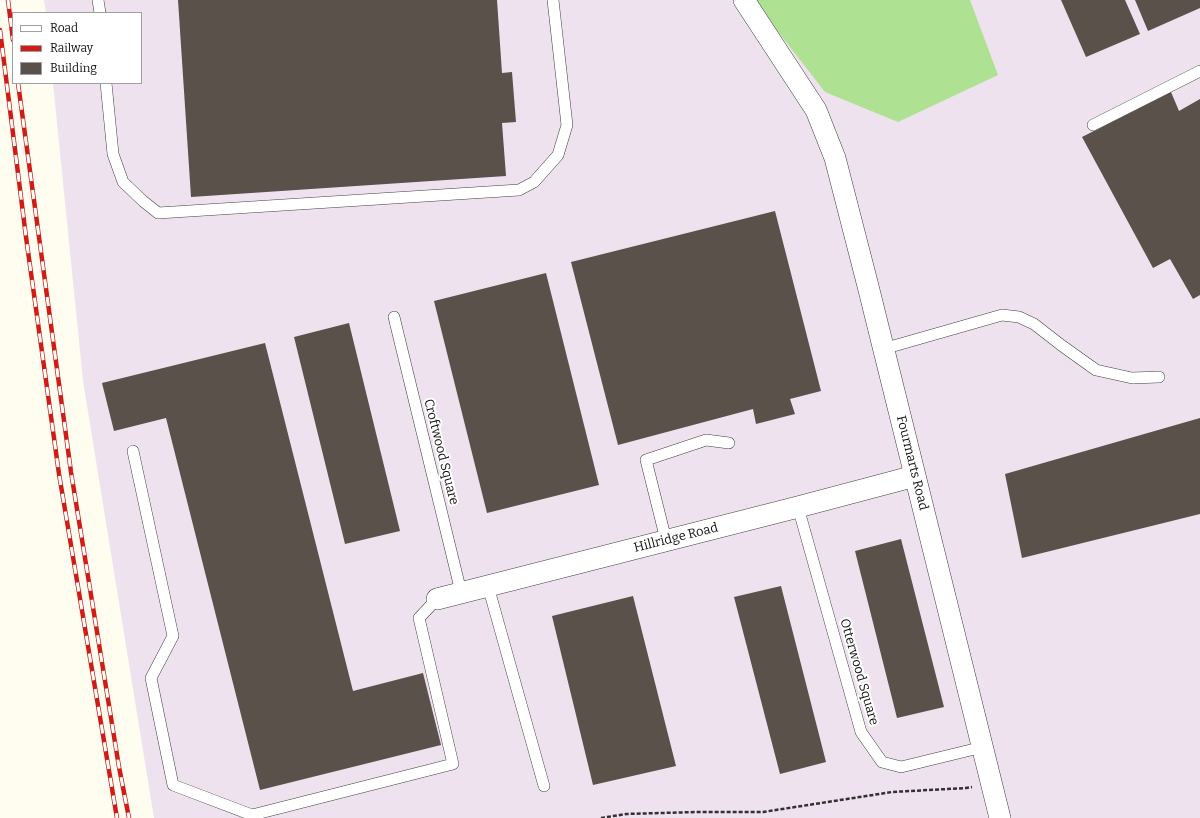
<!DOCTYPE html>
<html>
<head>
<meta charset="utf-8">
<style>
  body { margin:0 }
  #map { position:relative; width:1200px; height:818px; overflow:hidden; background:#fffdf0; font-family:Bitter,serif }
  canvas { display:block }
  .legend { position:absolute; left:12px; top:12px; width:130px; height:72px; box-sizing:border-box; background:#fff; border:1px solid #9f9f9f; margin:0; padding:5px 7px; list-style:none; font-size:12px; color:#0f0f0f }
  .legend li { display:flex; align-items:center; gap:8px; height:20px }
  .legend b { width:20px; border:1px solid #9f9f9f }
</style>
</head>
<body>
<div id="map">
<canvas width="1200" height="818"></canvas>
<ul class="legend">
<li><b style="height:5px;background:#fff"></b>Road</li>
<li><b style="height:5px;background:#cf1c16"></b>Railway</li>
<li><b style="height:11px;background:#59514a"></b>Building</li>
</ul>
</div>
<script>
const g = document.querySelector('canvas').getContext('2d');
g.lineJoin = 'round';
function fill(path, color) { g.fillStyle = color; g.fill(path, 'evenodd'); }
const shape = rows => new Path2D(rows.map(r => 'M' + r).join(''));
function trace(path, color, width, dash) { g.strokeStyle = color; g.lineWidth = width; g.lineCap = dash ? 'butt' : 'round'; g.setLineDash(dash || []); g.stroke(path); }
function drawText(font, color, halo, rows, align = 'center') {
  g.font = font + ' Bitter,serif'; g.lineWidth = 4; g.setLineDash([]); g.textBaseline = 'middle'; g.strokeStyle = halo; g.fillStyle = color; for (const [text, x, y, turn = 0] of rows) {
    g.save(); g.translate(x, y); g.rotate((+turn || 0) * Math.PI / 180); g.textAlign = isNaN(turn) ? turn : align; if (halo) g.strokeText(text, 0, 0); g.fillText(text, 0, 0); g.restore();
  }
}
fill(shape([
  [44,0,1200,0,1200,818,154,818,83,381,53,83,141,83,141,13,46,13]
]), '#eee2ee');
fill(shape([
  [756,0,970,0,998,75,898,122,825,92,776,29]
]), '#afe192');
fill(shape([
  [178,0,497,0,502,73,512,72,516,122,502,123,506,176,191,197],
  [1061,0,1125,0,1140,34,1086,57],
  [1135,0,1200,0,1200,8,1148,31],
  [1171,92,1179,111,1200,99,1200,295,1193,299,1170,259,1153,268,1082,137],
  [775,211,821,391,790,399,795,414,756,424,753,409,618,445,571,262],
  [546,273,599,485,487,513,434,301],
  [349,323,400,531,345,544,294,337],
  [265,343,353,691,423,673,441,745,260,790,166,418,114,431,102,383],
  [1200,418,1200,514,1022,558,1005,474],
  [901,539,944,707,897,718,855,551],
  [781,586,826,762,780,774,734,597],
  [633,596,676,766,593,785,552,616]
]), '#59514a');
const lane = shape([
  [98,0,100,13],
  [106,83,113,154,123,182,143,201,158,213,519,190,534,182,558,155,567,125,553,0],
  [1093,125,1200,71],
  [394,317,461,592],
  [883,349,1002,315,1019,317,1034,324,1061,345,1096,370,1132,378,1159,377],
  [133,451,173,636,151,678,173,785,252,815,453,764,419,618,437,599],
  [798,507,861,732,882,762,901,767,983,747],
  [666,540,646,460,706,440,729,443],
  [488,586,544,786]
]);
const street = shape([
  [744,0,816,110,835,158,868,286,1000,818],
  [437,599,798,507,915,476]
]);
trace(lane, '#424242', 12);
trace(street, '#424242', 22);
trace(shape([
  [601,818,626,814,697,812,763,812,892,792,966,788,972,787]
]), '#313131', 2.5, [4, 2]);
trace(lane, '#fff', 11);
trace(street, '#fff', 21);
const rail = shape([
  [8,0,13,40],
  [0,30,26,237,59,474,117,818],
  [18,83,71,472,119,767,129,818]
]);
trace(rail, '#cf1c16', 4.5);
trace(rail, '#fff', 3, [9]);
drawText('13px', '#0f0f0f', '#fff', [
  ["Croftwood Square",441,452,76],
  ["Fourmarts Road",912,463,76],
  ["Hillridge Road",676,538,-14],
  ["Otterwood Square",859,672,74]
]);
</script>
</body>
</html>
